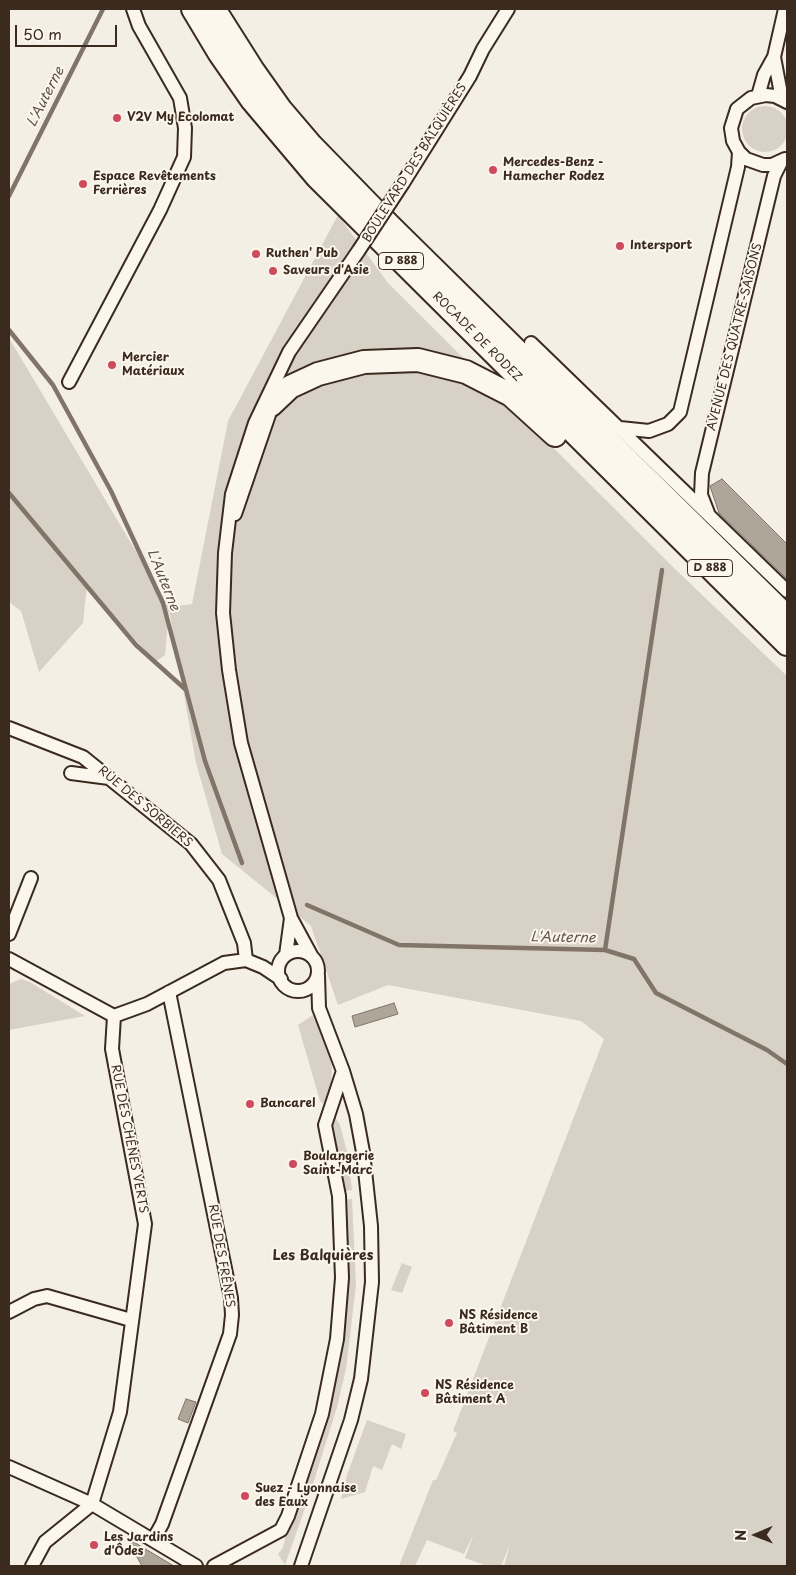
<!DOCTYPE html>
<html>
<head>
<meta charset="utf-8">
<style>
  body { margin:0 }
  #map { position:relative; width:796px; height:1575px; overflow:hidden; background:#f3efe4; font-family:"Playpen Sans",sans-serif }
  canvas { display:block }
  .frame { position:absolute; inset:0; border:10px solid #3b2a1e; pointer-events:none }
  .north { position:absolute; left:731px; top:1510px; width:50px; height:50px; -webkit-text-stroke:4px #fbf7ec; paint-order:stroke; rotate:269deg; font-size:14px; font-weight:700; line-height:20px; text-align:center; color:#3b2a1e }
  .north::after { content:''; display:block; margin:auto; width:18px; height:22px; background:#3b2a1e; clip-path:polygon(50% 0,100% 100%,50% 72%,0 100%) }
  .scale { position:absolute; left:15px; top:25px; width:102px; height:22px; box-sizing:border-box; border:2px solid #3b2a1e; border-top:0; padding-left:6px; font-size:15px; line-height:18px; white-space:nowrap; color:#3b2a1e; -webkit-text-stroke:4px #fbf7ec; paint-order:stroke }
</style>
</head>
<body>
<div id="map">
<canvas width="796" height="1575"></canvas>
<div class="frame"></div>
<div class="north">N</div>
<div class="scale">50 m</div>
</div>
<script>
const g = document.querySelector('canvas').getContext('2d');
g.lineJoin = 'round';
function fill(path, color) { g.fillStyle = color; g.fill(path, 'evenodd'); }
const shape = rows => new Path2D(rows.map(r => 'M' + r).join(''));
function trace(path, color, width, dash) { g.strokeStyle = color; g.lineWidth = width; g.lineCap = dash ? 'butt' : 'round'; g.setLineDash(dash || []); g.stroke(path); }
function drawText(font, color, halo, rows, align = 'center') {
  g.font = font + ' "Playpen Sans",sans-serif'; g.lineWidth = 4; g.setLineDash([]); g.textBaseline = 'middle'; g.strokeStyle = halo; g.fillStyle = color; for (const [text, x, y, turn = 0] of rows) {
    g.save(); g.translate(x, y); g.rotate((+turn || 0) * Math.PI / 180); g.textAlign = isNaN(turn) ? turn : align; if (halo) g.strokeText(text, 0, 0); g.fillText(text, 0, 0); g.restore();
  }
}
fill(shape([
  '742 129a23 23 0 1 1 46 0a23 23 0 1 1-46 0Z',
  [338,215,388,283,673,567,787,676,787,1566,504,1566,510,1544,501,1566,487,1566,465,1558,474,1533,464,1554,427,1540,415,1566,399,1566,433,1480,436,1480,457,1433,453,1431,604,1039,581,1021,388,985,338,1005,311,926,222,854,196,763,169,610,165,655,155,662,87,585,83,623,39,672,21,611,9,602,9,338,169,607,192,604,228,421],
  [21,979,30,982,85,1016,9,1030,9,984],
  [313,1015,323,1033,332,1067,331,1088,326,1105,320,1101,298,1025],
  [334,1116,340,1125,347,1152,352,1190,343,1191,340,1162,332,1124],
  [352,1199,356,1285,346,1369,337,1407,309,1497,285,1565,278,1554,283,1548,286,1534,291,1527,314,1461,338,1367,345,1321,348,1271,344,1200],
  [402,1263,412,1267,402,1293,391,1290],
  [367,1420,406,1434,401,1449,392,1444,382,1470,373,1466,365,1492,341,1499,347,1475]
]), '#d8d1c6');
const water = shape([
  [722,479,787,544,787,579,719,513,710,486,722,479],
  [394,1003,398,1014,355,1027,352,1016,394,1003],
  [186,1399,196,1402,188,1423,178,1419,186,1399],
  [132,1541,174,1566,142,1566,129,1543,132,1541]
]);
fill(water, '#afa69a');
trace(water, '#817468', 1);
trace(shape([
  [9,196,103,9],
  [9,330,53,385,111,491,163,603,205,761,242,863],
  [9,493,136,645,185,689],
  [307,905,399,945,605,950,634,959,656,993,767,1050,787,1064],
  [605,950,662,570]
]), '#817468', 4.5);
const street = shape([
  [774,57,782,99],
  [758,96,764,75,774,57,785,9],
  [785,159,772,165,763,165,746,159,739,152,733,141,731,128,737,109,751,98,766,95,775,96,787,102],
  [403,183,470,76,483,49,508,9],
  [531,343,787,591],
  [69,382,160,210,184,157,185,128,180,98,139,26,133,9],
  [620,428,649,431,668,424,680,412,738,167,739,152],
  [708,513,701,495,702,473,774,176,781,162],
  [235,514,273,403],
  [9,728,83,757,191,844,219,880,244,943,246,960],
  [71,773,109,778],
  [9,934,31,878],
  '278 971a20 20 0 1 1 40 0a20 20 0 1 1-40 0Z',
  [286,955,291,918],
  [311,955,291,918,241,743,229,670,223,613,225,553,232,494,255,423,289,352,359,250],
  [9,959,114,1016,147,1004,224,963,246,960,263,967,281,979],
  [9,1312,34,1299,47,1296,131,1320],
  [9,1467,92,1504,196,1566],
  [153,1540,162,1524,230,1334,232,1315,231,1298,169,992],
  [32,1566,45,1542,92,1504,120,1412,145,1224,112,1049,114,1016],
  [214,1566,281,1530,288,1516,322,1414,337,1339,342,1278,339,1196,325,1125,343,1071],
  [301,1566,351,1420,361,1379,372,1282,371,1226,363,1152,356,1114,343,1071,319,1008,318,975]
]);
const highway = shape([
  [193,9,220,54,252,100,317,177,787,644],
  [214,9,252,69,281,110,310,144,388,224,787,617],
  [271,405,290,387,318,374,364,362,418,360,466,372,511,395,555,435]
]);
trace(street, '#3b2a1e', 16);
trace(highway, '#3b2a1e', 26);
trace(street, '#fbf7ec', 12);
trace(highway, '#fbf7ec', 22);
const streetBridge = shape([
  [359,250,403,183]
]);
trace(streetBridge, '#3b2a1e', 16, []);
trace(streetBridge, '#fbf7ec', 12);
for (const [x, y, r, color] of [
  [117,118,5,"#d1495b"],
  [493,170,5,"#d1495b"],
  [83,184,5,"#d1495b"],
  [620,246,5,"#d1495b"],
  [256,254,5,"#d1495b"],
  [273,271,5,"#d1495b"],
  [112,365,5,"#d1495b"],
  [250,1104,5,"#d1495b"],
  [293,1164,5,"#d1495b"],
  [449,1323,5,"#d1495b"],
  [425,1393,5,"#d1495b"],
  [245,1496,5,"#d1495b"],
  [94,1545,5,"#d1495b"]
]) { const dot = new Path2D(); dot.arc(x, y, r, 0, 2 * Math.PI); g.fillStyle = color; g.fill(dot); trace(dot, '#fbf7ec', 2); }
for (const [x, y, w] of [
  [401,261,45],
  [710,568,45]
]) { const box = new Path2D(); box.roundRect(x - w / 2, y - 8.5, w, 17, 4); g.fillStyle = '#fbf7ec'; g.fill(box); trace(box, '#3b2a1e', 1); }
drawText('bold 11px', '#3b2a1e', null, [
  ["D 888",401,261],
  ["D 888",710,568]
]);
drawText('bold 12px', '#3b2a1e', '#fbf7ec', [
  ["V2V My Ecolomat",127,118],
  ["Mercedes-Benz -",503,163],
  ["Hamecher Rodez",503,177],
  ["Espace Revêtements",93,177],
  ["Ferrières",93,191],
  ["Intersport",630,246],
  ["Ruthen' Pub",266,254],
  ["Saveurs d'Asie",283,271],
  ["Mercier",122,358],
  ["Matériaux",122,372],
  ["Bancarel",260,1104],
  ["Boulangerie",303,1157],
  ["Saint-Marc",303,1171],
  ["NS Résidence",459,1316],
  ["Bâtiment B",459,1330],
  ["NS Résidence",435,1386],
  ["Bâtiment A",435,1400],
  ["Suez - Lyonnaise",255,1489],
  ["des Eaux",255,1503],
  ["Les Jardins",104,1538],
  ["d'Ôdes",104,1552]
], 'left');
drawText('12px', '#3b2a1e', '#fbf7ec', [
  ["BOULEVARD DES BALQUIÈRES",415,163,-58],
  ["ROCADE DE RODEZ",477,337,45],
  ["AVENUE DES QUATRE-SAISONS",735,337,-76],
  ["RUE DES SORBIERS",145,807,40],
  ["RUE DES CHÊNES VERTS",129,1139,79],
  ["RUE DES FRÊNES",221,1256,80]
]);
drawText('italic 14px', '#645549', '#fbf7ec', [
  ["L'Auterne",46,97,-63],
  ["L'Auterne",163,580,68],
  ["L'Auterne",563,938,1]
]);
drawText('bold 14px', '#3b2a1e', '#fbf7ec', [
  ["Les Balquières",323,1256]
]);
</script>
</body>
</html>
